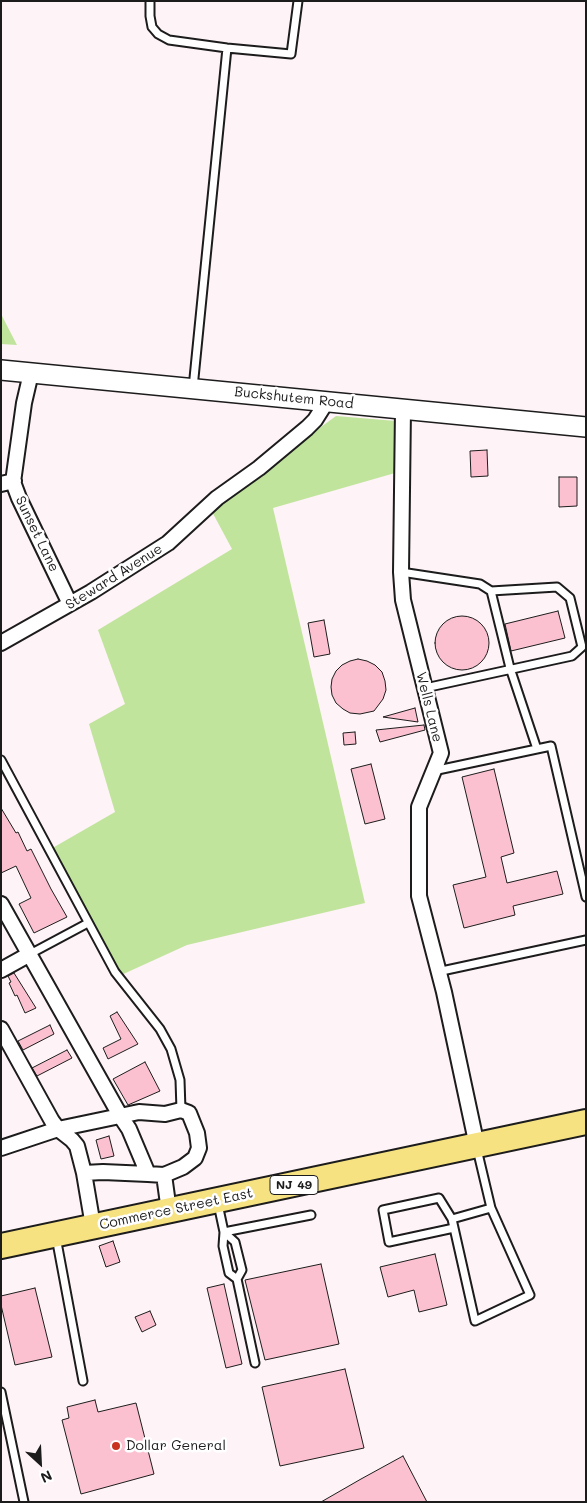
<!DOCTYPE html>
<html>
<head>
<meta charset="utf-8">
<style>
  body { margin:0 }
  #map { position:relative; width:587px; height:1503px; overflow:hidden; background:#fef3f6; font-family:Mali,sans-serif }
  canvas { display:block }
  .frame { position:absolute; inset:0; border:2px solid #1c1c1c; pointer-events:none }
  .north { position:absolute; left:15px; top:1438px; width:50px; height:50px; -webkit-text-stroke:4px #fff; paint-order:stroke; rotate:155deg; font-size:14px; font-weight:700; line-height:20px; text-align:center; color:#1c1c1c }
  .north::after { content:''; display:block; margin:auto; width:18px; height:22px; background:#1c1c1c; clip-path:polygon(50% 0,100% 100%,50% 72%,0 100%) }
</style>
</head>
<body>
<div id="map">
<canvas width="587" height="1503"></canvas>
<div class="frame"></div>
<div class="north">N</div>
</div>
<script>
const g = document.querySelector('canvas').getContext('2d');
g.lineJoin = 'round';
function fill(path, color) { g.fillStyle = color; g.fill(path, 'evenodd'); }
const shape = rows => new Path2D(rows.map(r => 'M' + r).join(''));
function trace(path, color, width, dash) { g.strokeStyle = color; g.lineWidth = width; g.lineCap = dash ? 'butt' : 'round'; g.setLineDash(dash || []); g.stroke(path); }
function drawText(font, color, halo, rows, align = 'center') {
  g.font = font + ' Mali,sans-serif'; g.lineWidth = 5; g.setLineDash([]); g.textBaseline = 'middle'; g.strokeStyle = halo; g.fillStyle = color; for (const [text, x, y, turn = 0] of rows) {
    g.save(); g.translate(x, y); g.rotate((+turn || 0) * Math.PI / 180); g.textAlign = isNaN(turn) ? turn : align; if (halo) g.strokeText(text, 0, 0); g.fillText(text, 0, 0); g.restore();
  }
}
fill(shape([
  [1,314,17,345,1,344],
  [336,416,396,421,395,473,273,508,365,903,187,945,119,976,49,850,115,812,89,724,125,704,98,630,232,549,210,508]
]), '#c1e49d');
const building = shape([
  [487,450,488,476,471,477,470,451,487,450],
  [559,477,577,477,577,506,559,507,559,477],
  [558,611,565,638,511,651,505,624,558,611],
  '435 643a27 27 0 1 1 54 0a27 27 0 1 1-54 0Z',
  [324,620,330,654,314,657,308,623,324,620],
  [358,659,367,661,375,665,382,672,385,681,386,690,383,699,374,711,360,714,350,713,343,709,336,703,332,695,331,687,332,679,336,671,342,665,350,661,358,659],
  [415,708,418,722,383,717,415,708],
  [424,725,425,730,380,742,376,730,424,725],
  [355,732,356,744,344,745,343,733,355,732],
  [371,764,385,819,365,824,351,769,371,764],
  [494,769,514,853,501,857,507,883,557,871,563,894,513,906,515,915,464,928,453,885,486,877,462,777,494,769],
  [1,808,16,833,18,832,27,851,31,849,51,889,67,917,34,933,19,904,31,898,16,866,1,873,1,808],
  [14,973,36,1008,25,1013,17,995,15,996,9,983,11,982,8,976,14,973],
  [117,1012,138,1044,108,1059,103,1048,121,1039,110,1016,117,1012],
  [50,1025,54,1034,23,1050,18,1041,50,1025],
  [67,1050,72,1058,37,1076,32,1068,67,1050],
  [145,1062,160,1091,128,1105,113,1079,145,1062],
  [109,1136,114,1156,101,1159,96,1140,109,1136],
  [113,1241,120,1262,106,1267,99,1246,113,1241],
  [435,1254,447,1305,419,1312,414,1290,388,1297,380,1267,435,1254],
  [321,1264,339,1344,265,1360,245,1280,321,1264],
  [224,1284,242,1364,226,1368,207,1288,224,1284],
  [35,1288,52,1357,15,1365,1,1305,1,1296,35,1288],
  [150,1311,156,1325,142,1332,135,1317,150,1311],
  [345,1369,364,1448,280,1466,262,1387,345,1369],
  [95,1400,98,1412,136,1403,154,1474,81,1494,62,1420,69,1418,67,1407,95,1400],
  [403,1456,427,1502,321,1502,361,1479,403,1456]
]);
fill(building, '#fbc1d1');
trace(building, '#1c1c1c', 1);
const lane = shape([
  [150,1,150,16,152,27,158,34,169,40,227,48,291,54,298,1],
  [193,388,227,48],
  [401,572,480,584,491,591,510,668,537,749],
  [425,688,572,656,582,647,570,598,557,587,491,591],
  [1,760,115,972,160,1029,171,1049,180,1080,181,1110],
  [433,771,551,746,586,897],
  [30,954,88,923],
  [437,972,586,940],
  [218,1204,224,1232,311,1215],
  [452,1219,491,1208],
  [454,1228,389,1242,383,1210,439,1198,452,1219,475,1321,530,1295,491,1208,477,1149],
  [224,1232,235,1242,242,1270,237,1279,229,1273,223,1246,224,1232],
  [56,1237,83,1381],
  [237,1279,255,1363],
  [1,1392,24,1502]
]);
const street = shape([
  [31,373,24,403,13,482,19,498,70,604],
  [403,409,401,572,403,600,441,753,419,807,419,896,444,992,477,1146],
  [1,484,14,481],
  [1,643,91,592,168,543,217,498,259,468,307,428,315,420,327,401],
  [1,904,121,1117,129,1129,148,1174,164,1175],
  [1,970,30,954],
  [1,1029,52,1121,58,1129,72,1140,77,1146,84,1173,93,1226],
  [1,1148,58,1129,139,1112,165,1114,181,1110,189,1113,197,1133,199,1148,195,1158,183,1167,164,1175,169,1211],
  [84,1173,103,1172,148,1174]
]);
const secondary = shape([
  [1,370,586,427]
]);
const highway = shape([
  [1,1246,586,1122]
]);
trace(lane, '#1c1c1c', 11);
trace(street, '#1c1c1c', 18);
trace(secondary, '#1c1c1c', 22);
trace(highway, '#1c1c1c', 28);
trace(lane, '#fff', 7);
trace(street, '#fff', 14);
trace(secondary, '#fff', 19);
trace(highway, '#f6e281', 24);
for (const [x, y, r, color] of [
  [116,1446,5,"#c8321e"]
]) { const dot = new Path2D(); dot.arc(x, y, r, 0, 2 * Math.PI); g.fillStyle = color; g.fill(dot); trace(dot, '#fff', 2); }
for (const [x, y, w] of [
  [294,1185,48]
]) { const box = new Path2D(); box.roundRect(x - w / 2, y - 9.5, w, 19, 4); g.fillStyle = '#fff'; g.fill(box); trace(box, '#1c1c1c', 1); }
drawText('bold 12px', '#1c1c1c', null, [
  ["NJ 49",294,1185]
]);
drawText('14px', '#1c1c1c', '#fff', [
  ["Buckshutem Road",294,398,6],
  ["Sunset Lane",37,534,64],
  ["Steward Avenue",114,577,-32],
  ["Wells Lane",429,707,76],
  ["Commerce Street East",176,1209,-12]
]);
drawText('14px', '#1c1c1c', '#fff', [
  ["Dollar General",126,1446]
], 'left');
</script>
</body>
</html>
